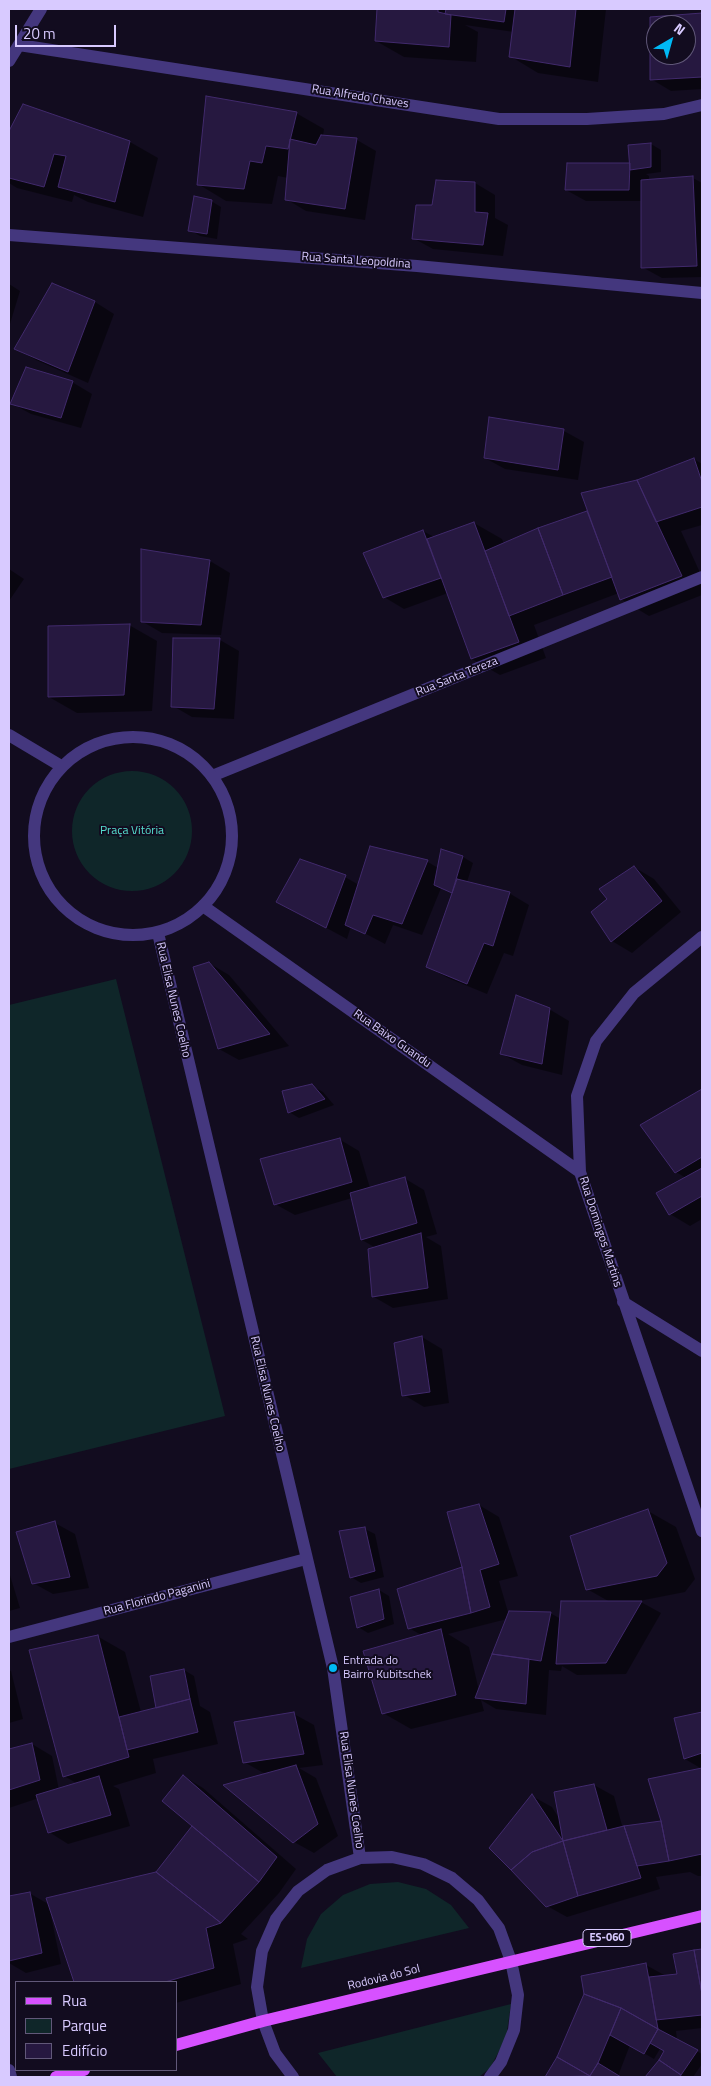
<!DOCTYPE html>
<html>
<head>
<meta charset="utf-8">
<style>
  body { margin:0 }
  #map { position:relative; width:711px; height:2086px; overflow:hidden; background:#120c1f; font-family:"Titillium Web",sans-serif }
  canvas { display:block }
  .frame { position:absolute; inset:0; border:10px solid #d8caff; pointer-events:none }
  .legend { position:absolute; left:15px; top:1981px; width:162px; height:90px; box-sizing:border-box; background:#120c1f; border:1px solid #615879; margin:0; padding:6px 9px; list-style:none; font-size:15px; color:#d8caff }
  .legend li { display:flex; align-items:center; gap:10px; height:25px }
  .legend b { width:25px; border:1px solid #615879 }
  .north { position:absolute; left:646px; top:15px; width:50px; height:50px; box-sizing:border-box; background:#120c1f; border:1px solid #615879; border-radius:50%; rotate:38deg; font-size:14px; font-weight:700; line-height:20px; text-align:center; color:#d8caff }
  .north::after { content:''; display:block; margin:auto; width:18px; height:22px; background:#00b9f5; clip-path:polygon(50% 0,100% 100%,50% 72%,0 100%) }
  .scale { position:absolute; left:15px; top:25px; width:101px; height:22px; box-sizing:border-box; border:2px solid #d8caff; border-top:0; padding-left:6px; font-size:15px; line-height:18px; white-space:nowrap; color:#d8caff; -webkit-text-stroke:4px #120c1f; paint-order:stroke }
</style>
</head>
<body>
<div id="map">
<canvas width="711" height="2086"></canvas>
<div class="frame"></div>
<ul class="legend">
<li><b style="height:6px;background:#d751ff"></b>Rua</li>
<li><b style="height:14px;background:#0f2629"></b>Parque</li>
<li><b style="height:14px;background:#261840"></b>Edifício</li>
</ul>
<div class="north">N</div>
<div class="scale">20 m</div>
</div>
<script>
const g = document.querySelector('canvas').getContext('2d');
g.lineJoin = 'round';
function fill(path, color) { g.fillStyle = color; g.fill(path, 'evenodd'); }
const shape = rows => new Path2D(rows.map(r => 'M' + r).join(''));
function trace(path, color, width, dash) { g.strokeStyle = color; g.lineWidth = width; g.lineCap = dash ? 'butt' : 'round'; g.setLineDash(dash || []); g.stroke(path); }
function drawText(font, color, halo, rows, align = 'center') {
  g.font = font + ' "Titillium Web",sans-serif'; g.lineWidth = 4; g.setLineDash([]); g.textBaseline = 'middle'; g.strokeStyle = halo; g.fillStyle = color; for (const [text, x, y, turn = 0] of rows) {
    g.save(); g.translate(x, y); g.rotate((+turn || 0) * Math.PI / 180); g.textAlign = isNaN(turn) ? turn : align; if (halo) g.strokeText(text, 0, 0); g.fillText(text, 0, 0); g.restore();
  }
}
fill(shape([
  '72 831a60 60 0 1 1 120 0a60 60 0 1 1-120 0Z',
  [116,979,225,1416,9,1469,9,1005],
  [398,1882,426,1889,451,1905,469,1928,301,1968,307,1939,321,1914,343,1895,370,1884],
  [511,2004,506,2038,490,2068,479,2077,337,2077,318,2053]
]), '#0f2629');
fill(shape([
  [378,9,606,9,598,82,538,73,510,56,514,32,465,25,478,32,476,62,404,57,376,41],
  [702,14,702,89,671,91,651,79,652,18],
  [656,25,686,25,686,55,656,55],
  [23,106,130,142,158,158,143,217,88,202,74,195,72,202,17,188,9,183,9,134],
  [296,113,324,129,323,136,357,140,376,151,365,220,306,211,286,199,288,178,278,176,272,204,226,201,198,184],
  [651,144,661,150,661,172,646,174,649,176,649,181,693,178,702,183,702,277,662,278,642,267,642,201,586,201,566,190,630,165],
  [475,183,495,195,495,218,508,225,503,256,433,249,413,238,433,206],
  [211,201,221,207,217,239,200,236,190,230],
  [9,284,20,291,9,327],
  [53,284,95,302,114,314,88,383,36,360,16,349],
  [72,382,92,394,81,428,31,414,11,403],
  [490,419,564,431,584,442,578,480,505,469,485,458],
  [694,459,702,464,702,525,681,531,702,577,702,595,649,616,621,599,619,593,534,625,546,658,500,675,472,659,448,593,404,609,384,597,423,531,434,537,474,523,502,539,504,544,587,512,590,514,637,481],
  [142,550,210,561,230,573,221,635,162,633,143,622],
  [9,569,24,579,9,601],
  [129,625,157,641,152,711,77,713,49,697],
  [220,640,239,651,234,719,192,717,173,706],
  [371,847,428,862,438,868,442,850,463,857,473,863,467,882,509,893,529,905,513,956,504,953,487,994,448,978,428,967,453,893,441,888,422,935,393,925,385,944,351,926,347,939,278,902,345,877,359,885],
  [634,867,654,879,681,912,632,953,612,941,593,912,608,899],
  [209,963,229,975,289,1046,239,1060,219,1049],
  [549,1009,569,1021,562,1075,522,1065,502,1054],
  [312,1086,323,1092,334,1105,299,1118,289,1112],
  [702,1091,702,1219,690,1226,670,1214,658,1193,686,1178,676,1172,642,1125],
  [339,1139,359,1151,370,1188,404,1178,424,1190,437,1234,426,1237,441,1246,448,1299,393,1308,374,1297,376,1248,362,1240,352,1198,295,1215,275,1204],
  [422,1337,442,1349,449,1403,424,1407,404,1395],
  [479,1505,499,1517,518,1576,499,1581,508,1612,550,1613,561,1619,610,1602,587,1589,648,1511,676,1527,695,1579,685,1592,639,1601,661,1613,626,1674,577,1675,562,1666,561,1671,549,1670,546,1715,496,1709,481,1700,484,1711,411,1729,383,1713,423,1636,409,1628,464,1568],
  [507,1619,479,1691,469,1647,448,1634],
  [55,1523,75,1534,89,1588,53,1594,33,1583],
  [365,1529,375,1534,384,1577,361,1583,351,1577],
  [9,1572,20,1608,9,1611],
  [379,1590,389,1596,394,1624,368,1633,358,1627],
  [97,1636,125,1652,141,1712,158,1708,184,1670,194,1676,200,1706,210,1712,218,1744,153,1759,156,1773,113,1786,119,1789,130,1826,68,1844,49,1832,39,1798,9,1808,9,1750,32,1744,52,1756,59,1790,78,1784,64,1776],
  [9,1670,11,1671,23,1719,9,1723],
  [702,1713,702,1769,685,1759,676,1719],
  [294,1714,314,1725,323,1765,299,1768,316,1778,338,1836,314,1853,294,1842,267,1775,244,1762],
  [702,1769,702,1876,698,1876,690,1872,656,1877,660,1889,567,1917,547,1906,532,1796,552,1807,560,1820,594,1785,614,1796,623,1829,662,1822,650,1780],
  [183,1776,203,1788,296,1869,279,1893,241,1934,248,1939,233,1944,241,1984,176,2003,176,1982,75,1982,53,1915,51,1916,61,1964,26,1973,9,1963,9,1897,29,1893,50,1905,157,1873,194,1826],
  [702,1950,702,2028,676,2031,677,2040,702,2054,702,2064,693,2077,647,2077,666,2051,661,2047,654,2059,630,2045,618,2076,620,2077,547,2077,558,2057,646,1965,666,1976,678,1975,695,1952]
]), '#0007');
const building = shape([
  [377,9,438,9,438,12,451,15,449,47,375,41,377,9],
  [446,9,506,9,504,22,445,14,446,9],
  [515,9,576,9,570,67,509,57,515,9],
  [702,13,702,77,650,80,650,17,702,13],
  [656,25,686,25,686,55,656,55,656,25],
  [206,96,297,112,288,149,266,146,262,163,250,161,244,189,197,185,206,96],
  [23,104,130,141,115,202,58,187,66,156,54,154,44,187,9,178,9,131,23,104],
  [321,135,357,138,345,209,285,200,290,139,316,145,321,135],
  [651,143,651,167,630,170,628,145,651,143],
  [567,163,630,163,629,190,565,190,567,163],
  [693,176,697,266,641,268,641,180,693,176],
  [436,180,475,182,475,212,488,213,483,245,412,239,416,205,432,205,436,180],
  [194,196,212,200,207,234,188,231,194,196],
  [52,283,95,301,68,372,14,349,52,283],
  [26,367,73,381,61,418,10,404,26,367],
  [489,417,564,429,558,470,484,458,489,417],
  [694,458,702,482,702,507,656,522,637,480,694,458],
  [637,480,682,576,620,600,581,493,637,480],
  [587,511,612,577,563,595,538,528,587,511],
  [474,522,519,642,471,659,427,539,474,522],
  [538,528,563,595,509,616,485,551,538,528],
  [423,530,441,578,383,598,363,553,423,530],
  [141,549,210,560,201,625,141,622,141,549],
  [130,624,124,695,48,697,48,626,130,624],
  [173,638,220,638,214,709,171,707,173,638],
  [370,846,428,860,402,924,373,915,365,934,345,925,370,846],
  [441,849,463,856,452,893,434,885,441,849],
  [300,859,346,875,326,928,276,902,300,859],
  [634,866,662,901,611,942,591,912,607,899,599,889,634,866],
  [457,879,510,892,493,946,484,943,467,984,426,967,457,879],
  [209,962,270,1034,218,1049,193,967,209,962],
  [516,995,550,1008,542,1064,500,1054,516,995],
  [312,1084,325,1099,288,1113,282,1091,312,1084],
  [702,1089,702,1157,675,1173,640,1125,702,1089],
  [340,1138,352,1182,274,1205,260,1159,340,1138],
  [702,1168,702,1196,669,1215,656,1193,702,1168],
  [405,1177,417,1223,361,1240,350,1193,405,1177],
  [421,1233,428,1288,372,1297,368,1249,421,1233],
  [422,1336,430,1392,402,1396,394,1343,422,1336],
  [479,1504,499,1564,480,1570,490,1607,471,1613,462,1567,447,1512,479,1504],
  [648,1509,667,1563,657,1576,586,1590,570,1536,648,1509],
  [55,1521,70,1577,32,1584,16,1532,55,1521],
  [365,1527,375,1571,350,1578,339,1531,365,1527],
  [462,1567,471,1613,408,1629,397,1589,462,1567],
  [379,1589,384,1619,357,1628,350,1597,379,1589],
  [561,1601,642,1601,606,1663,556,1664,561,1601],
  [509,1611,551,1612,541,1661,492,1654,509,1611],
  [441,1629,456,1695,382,1714,363,1651,441,1629],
  [98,1635,129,1757,63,1777,29,1650,98,1635],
  [492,1654,529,1659,526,1704,475,1698,492,1654],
  [184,1669,190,1699,156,1708,150,1676,184,1669],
  [190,1699,198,1732,127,1750,119,1717,190,1699],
  [294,1712,304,1754,243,1763,234,1722,294,1712],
  [702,1712,702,1753,684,1759,674,1718,702,1712],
  [32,1743,40,1780,9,1790,9,1749,32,1743],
  [296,1765,318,1824,293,1843,223,1785,296,1765],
  [702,1768,702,1854,669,1861,661,1821,648,1779,702,1768],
  [183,1775,277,1857,259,1882,162,1801,183,1775],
  [99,1776,111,1815,48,1833,36,1795,99,1776],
  [594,1784,607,1830,563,1841,554,1792,594,1784],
  [532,1794,563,1841,532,1852,511,1870,489,1848,532,1794],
  [661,1821,669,1861,637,1866,624,1826,661,1821],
  [192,1826,259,1882,221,1923,156,1872,192,1826],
  [624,1826,641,1878,578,1896,563,1841,624,1826],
  [563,1841,578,1896,546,1907,511,1870,532,1852,563,1841],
  [156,1872,221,1923,206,1928,214,1968,165,1982,74,1982,46,1898,156,1872],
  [30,1892,42,1953,9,1961,9,1896,30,1892],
  [702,1949,702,1994,694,1950,702,1949],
  [694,1950,702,1994,702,2015,656,2020,649,1977,677,1974,673,1954,694,1950],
  [646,1963,658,2029,621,2008,584,1994,581,1976,646,1963],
  [584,1994,621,2008,598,2063,590,2076,557,2057,584,1994],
  [621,2008,658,2029,644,2054,610,2035,621,2008],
  [658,2029,698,2050,681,2075,659,2060,664,2051,650,2043,658,2029],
  [557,2057,590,2076,545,2077,557,2057],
  [659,2060,681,2075,680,2077,645,2077,659,2060],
  [598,2063,621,2077,589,2077,598,2063]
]);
fill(building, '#261840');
trace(building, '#412a6c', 1);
trace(shape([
  [19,45,499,119,587,119,664,114,702,105],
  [9,61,41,9],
  [9,235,417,266,702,293],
  [212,776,702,577],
  [203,906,580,1172],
  [702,937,634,993,596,1041,577,1096,580,1172,702,1531],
  [623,1302,702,1351],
  [9,1637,306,1559],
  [263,2021,275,2053,293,2077],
  [9,2070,11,2077],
  [490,2077,501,2062,514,2030,518,1995,511,1961]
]), '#44377e', 12);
trace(shape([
  [9,735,61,766],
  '34 836a99 99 0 1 1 198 0a99 99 0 1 1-198 0Z',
  [158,933,333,1668,360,1858],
  [263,2021,257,1987,262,1951,276,1919,298,1891,327,1870,360,1858,392,1857,423,1864,452,1878,478,1900,499,1928,511,1961]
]), '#44377e', 12);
trace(shape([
  [176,2045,263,2021,702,1916],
  [56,2077,84,2070]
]), '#d751ff', 12);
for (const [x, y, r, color] of [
  [333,1668,5,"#00b9f5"]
]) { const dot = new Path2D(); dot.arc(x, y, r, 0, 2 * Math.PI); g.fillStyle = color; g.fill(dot); trace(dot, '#120c1f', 2); }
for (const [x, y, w] of [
  [607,1938,48]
]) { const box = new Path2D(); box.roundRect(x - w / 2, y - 8.5, w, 17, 4); g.fillStyle = '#120c1f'; g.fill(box); trace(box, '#d8caff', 1); }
drawText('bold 11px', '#d8caff', null, [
  ["ES-060",607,1938]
]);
drawText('12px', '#d8caff', '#120c1f', [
  ["Rua Alfredo Chaves",360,97,9],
  ["Rua Santa Leopoldina",356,261,4],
  ["Rua Santa Tereza",457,677,-22],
  ["Rua Elisa Nunes Coelho",173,1000,77],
  ["Rua Baixo Guandu",392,1039,35],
  ["Rua Domingos Martins",600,1232,72],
  ["Rua Elisa Nunes Coelho",267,1394,77],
  ["Rua Florindo Paganini",157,1598,-15],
  ["Rua Elisa Nunes Coelho",351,1790,82],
  ["Rodovia do Sol",384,1978,-14]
]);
drawText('12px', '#56dfd0', '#120c1f', [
  ["Praça Vitória",132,831]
]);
drawText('12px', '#d8caff', '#120c1f', [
  ["Entrada do",343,1661],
  ["Bairro Kubitschek",343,1675]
], 'left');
</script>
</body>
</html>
